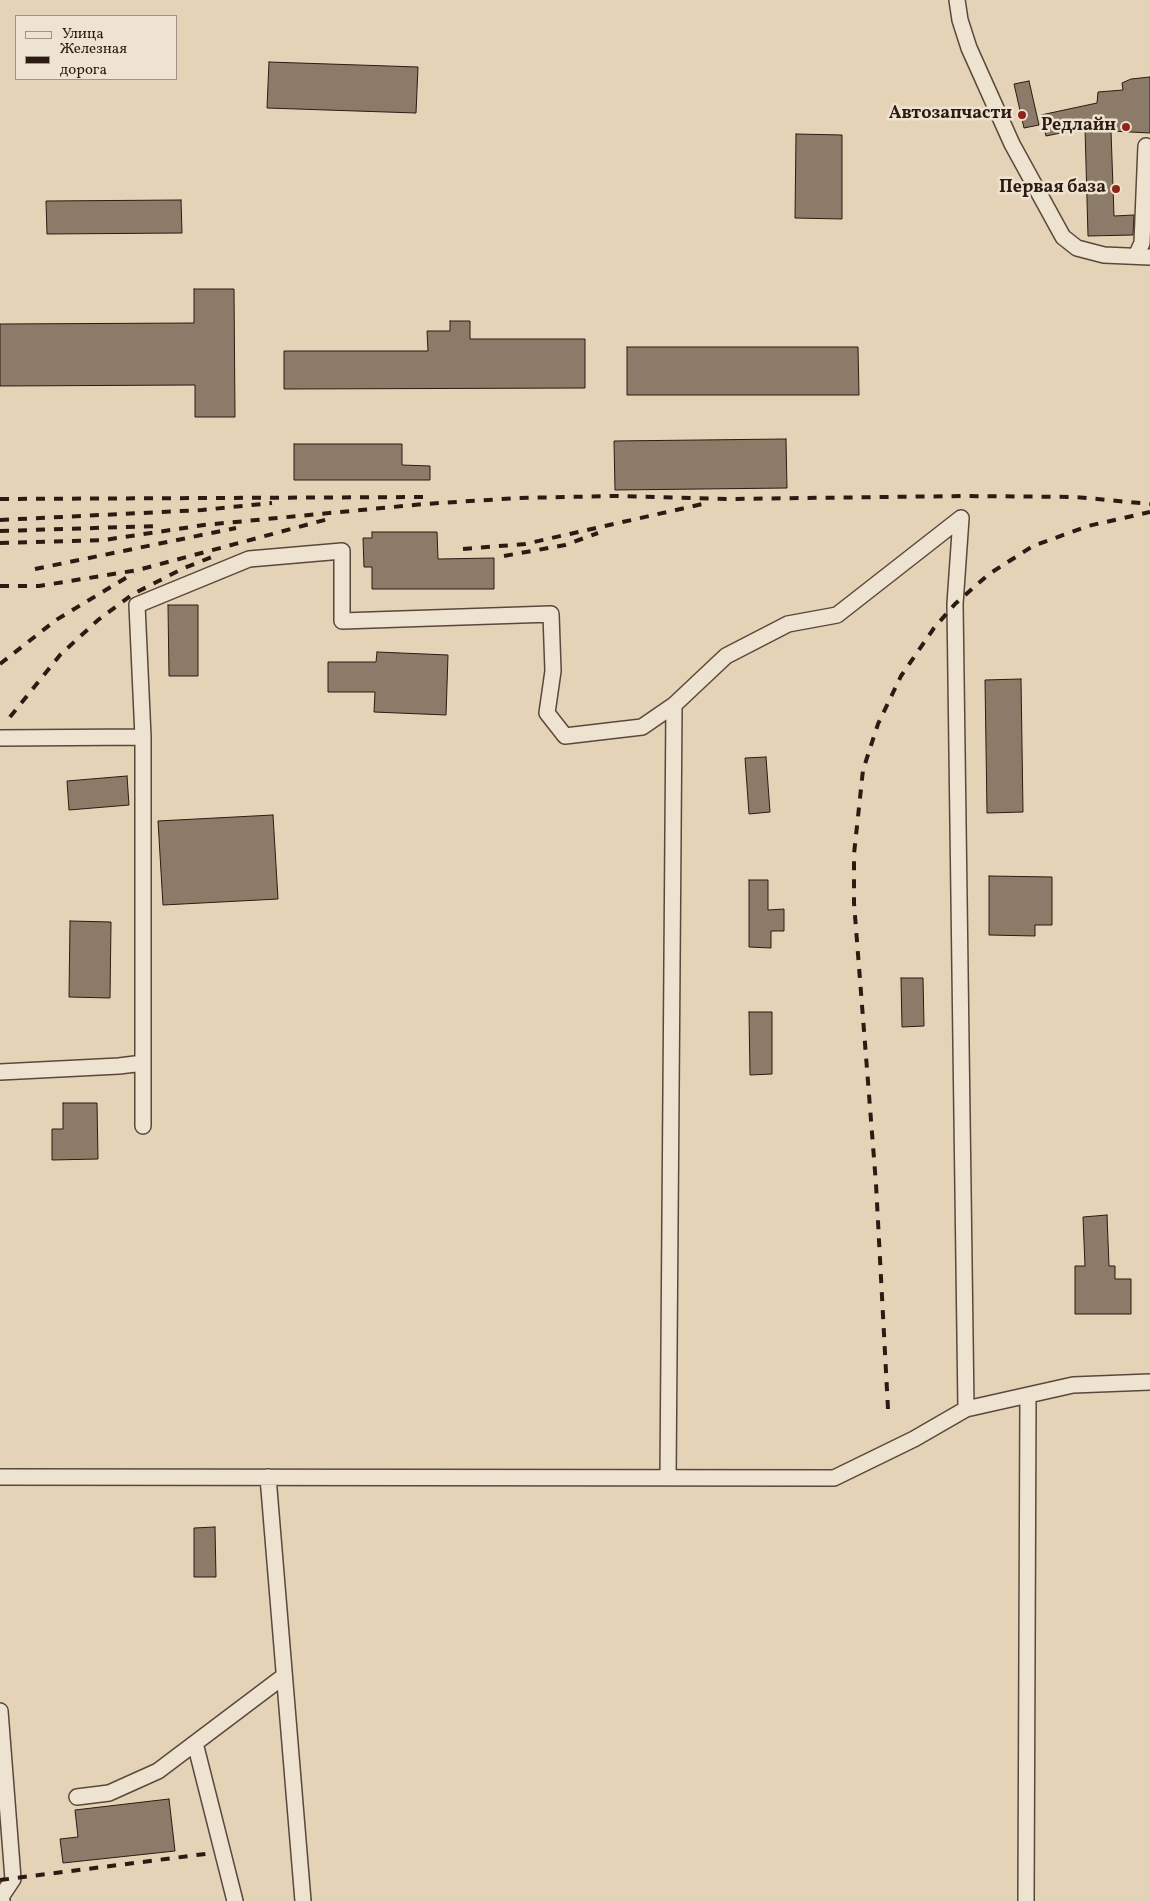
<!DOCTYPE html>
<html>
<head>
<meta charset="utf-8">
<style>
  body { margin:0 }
  #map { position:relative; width:1150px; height:1901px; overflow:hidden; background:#e5d3b7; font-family:Vollkorn,serif }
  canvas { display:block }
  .legend { position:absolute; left:15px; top:15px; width:162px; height:65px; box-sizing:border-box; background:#eee2d0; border:1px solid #a09284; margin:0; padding:6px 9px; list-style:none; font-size:15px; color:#2b1b12 }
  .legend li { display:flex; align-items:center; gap:10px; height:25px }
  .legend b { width:25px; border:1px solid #a09284 }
</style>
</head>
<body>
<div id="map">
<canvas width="1150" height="1901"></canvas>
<ul class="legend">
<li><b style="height:6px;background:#eee2d0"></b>Улица</li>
<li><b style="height:6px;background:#2b1b12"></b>Железная дорога</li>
</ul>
</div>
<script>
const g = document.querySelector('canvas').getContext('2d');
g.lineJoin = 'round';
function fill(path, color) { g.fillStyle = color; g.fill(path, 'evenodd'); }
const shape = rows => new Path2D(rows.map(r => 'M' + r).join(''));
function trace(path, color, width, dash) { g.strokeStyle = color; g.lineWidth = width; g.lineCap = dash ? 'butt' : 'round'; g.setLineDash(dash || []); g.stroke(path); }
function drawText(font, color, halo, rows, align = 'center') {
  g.font = font + ' Vollkorn,serif'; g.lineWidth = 5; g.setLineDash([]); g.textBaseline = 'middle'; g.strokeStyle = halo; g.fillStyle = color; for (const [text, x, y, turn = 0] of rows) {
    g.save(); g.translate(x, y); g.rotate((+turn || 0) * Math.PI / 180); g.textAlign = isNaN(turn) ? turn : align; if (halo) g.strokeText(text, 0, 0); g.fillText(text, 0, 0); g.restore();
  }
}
const building = shape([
  [269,62,418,67,416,113,267,108,269,62],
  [1150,77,1150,133,1111,131,1114,216,1134,215,1133,235,1088,236,1085,128,1046,136,1041,115,1097,103,1098,92,1123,90,1122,83,1131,79,1150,77],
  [1029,81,1039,125,1024,128,1014,84,1029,81],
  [796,134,842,135,842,219,795,218,796,134],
  [181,200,182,233,47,234,46,201,181,200],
  [194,289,234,289,235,417,195,417,195,385,0,386,0,324,194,323,194,289],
  [450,321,470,321,470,339,585,339,585,388,284,389,284,351,428,351,427,331,450,331,450,321],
  [627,347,858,347,859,395,627,395,627,347],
  [786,439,787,488,615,490,614,441,786,439],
  [294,444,402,444,402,465,430,466,430,480,294,480,294,444],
  [372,532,437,532,438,559,494,558,494,589,372,589,372,567,364,567,363,538,372,538,372,532],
  [168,605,198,605,198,676,169,676,168,605],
  [377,652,448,655,446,715,374,712,375,692,328,692,328,662,376,662,377,652],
  [1021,679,1023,812,987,813,985,680,1021,679],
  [766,757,770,812,749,814,745,758,766,757],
  [127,776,129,805,69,810,67,781,127,776],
  [273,815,278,899,163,905,158,821,273,815],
  [989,876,1052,877,1052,925,1035,925,1035,936,989,935,989,876],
  [749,880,768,880,768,910,784,909,784,931,771,931,771,948,749,947,749,880],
  [70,921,111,922,110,998,69,997,70,921],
  [901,978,923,978,924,1026,902,1027,901,978],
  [749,1012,772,1012,772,1074,750,1075,749,1012],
  [63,1103,97,1103,98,1159,52,1160,52,1129,63,1129,63,1103],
  [1107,1215,1109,1266,1115,1266,1115,1279,1131,1279,1131,1314,1075,1314,1075,1266,1085,1266,1083,1217,1107,1215],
  [215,1527,216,1577,194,1577,194,1528,215,1527],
  [169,1799,175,1851,63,1863,60,1839,78,1837,75,1810,169,1799]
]);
fill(building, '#8c7b68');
trace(building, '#2b1b12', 1);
const minor = shape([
  [957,0,960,20,969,48,1012,144,1063,237,1077,248,1104,255,1150,257],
  [1136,256,1142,243,1146,146],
  [143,737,137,605,249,559,342,551,342,621,551,614,553,671,547,713,565,736,642,727,674,705,726,656,788,624,837,615,961,518],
  [0,738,143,737,143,1126],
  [0,1072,119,1066,143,1063],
  [966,1409,1073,1385,1150,1382],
  [0,1477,834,1478,914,1439,966,1409,955,604,961,518],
  [268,1477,303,1901],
  [668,1478,674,705],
  [0,1711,13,1879,1,1897,2,1901],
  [195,1743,235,1901],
  [77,1797,109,1793,158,1771,284,1676],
  [1026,1901,1028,1395]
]);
trace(minor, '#5a493b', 18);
trace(minor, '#eee2d0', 15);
trace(shape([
  [0,499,424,497],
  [0,520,202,510,272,503],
  [0,531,157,526],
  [0,543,104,540,204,525,424,504,519,498,614,496,727,499,964,496,1076,497,1150,504],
  [463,549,525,544,707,503],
  [504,556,565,545,598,533],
  [35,569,236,528],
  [0,586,39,586,138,570,332,518],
  [0,664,56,620,134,573],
  [10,717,60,655,98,620,133,594,184,568,212,557],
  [888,1409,876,1184,854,903,854,854,863,770,878,724,901,676,934,628,955,604,989,574,1033,546,1088,526,1150,512],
  [0,1880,213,1853]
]), '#2b1b12', 4, [9, 9]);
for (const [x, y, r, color] of [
  [1022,115,5,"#8f2418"],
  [1126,127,5,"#8f2418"],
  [1116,189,5,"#8f2418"]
]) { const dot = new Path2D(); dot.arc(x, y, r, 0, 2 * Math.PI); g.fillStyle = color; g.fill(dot); trace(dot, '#eee2d0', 2); }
drawText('bold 18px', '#2b1b12', '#eee2d0', [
  ["Автозапчасти",1012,115],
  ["Редлайн",1116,127],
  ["Первая база",1106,189]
], 'right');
</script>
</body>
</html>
